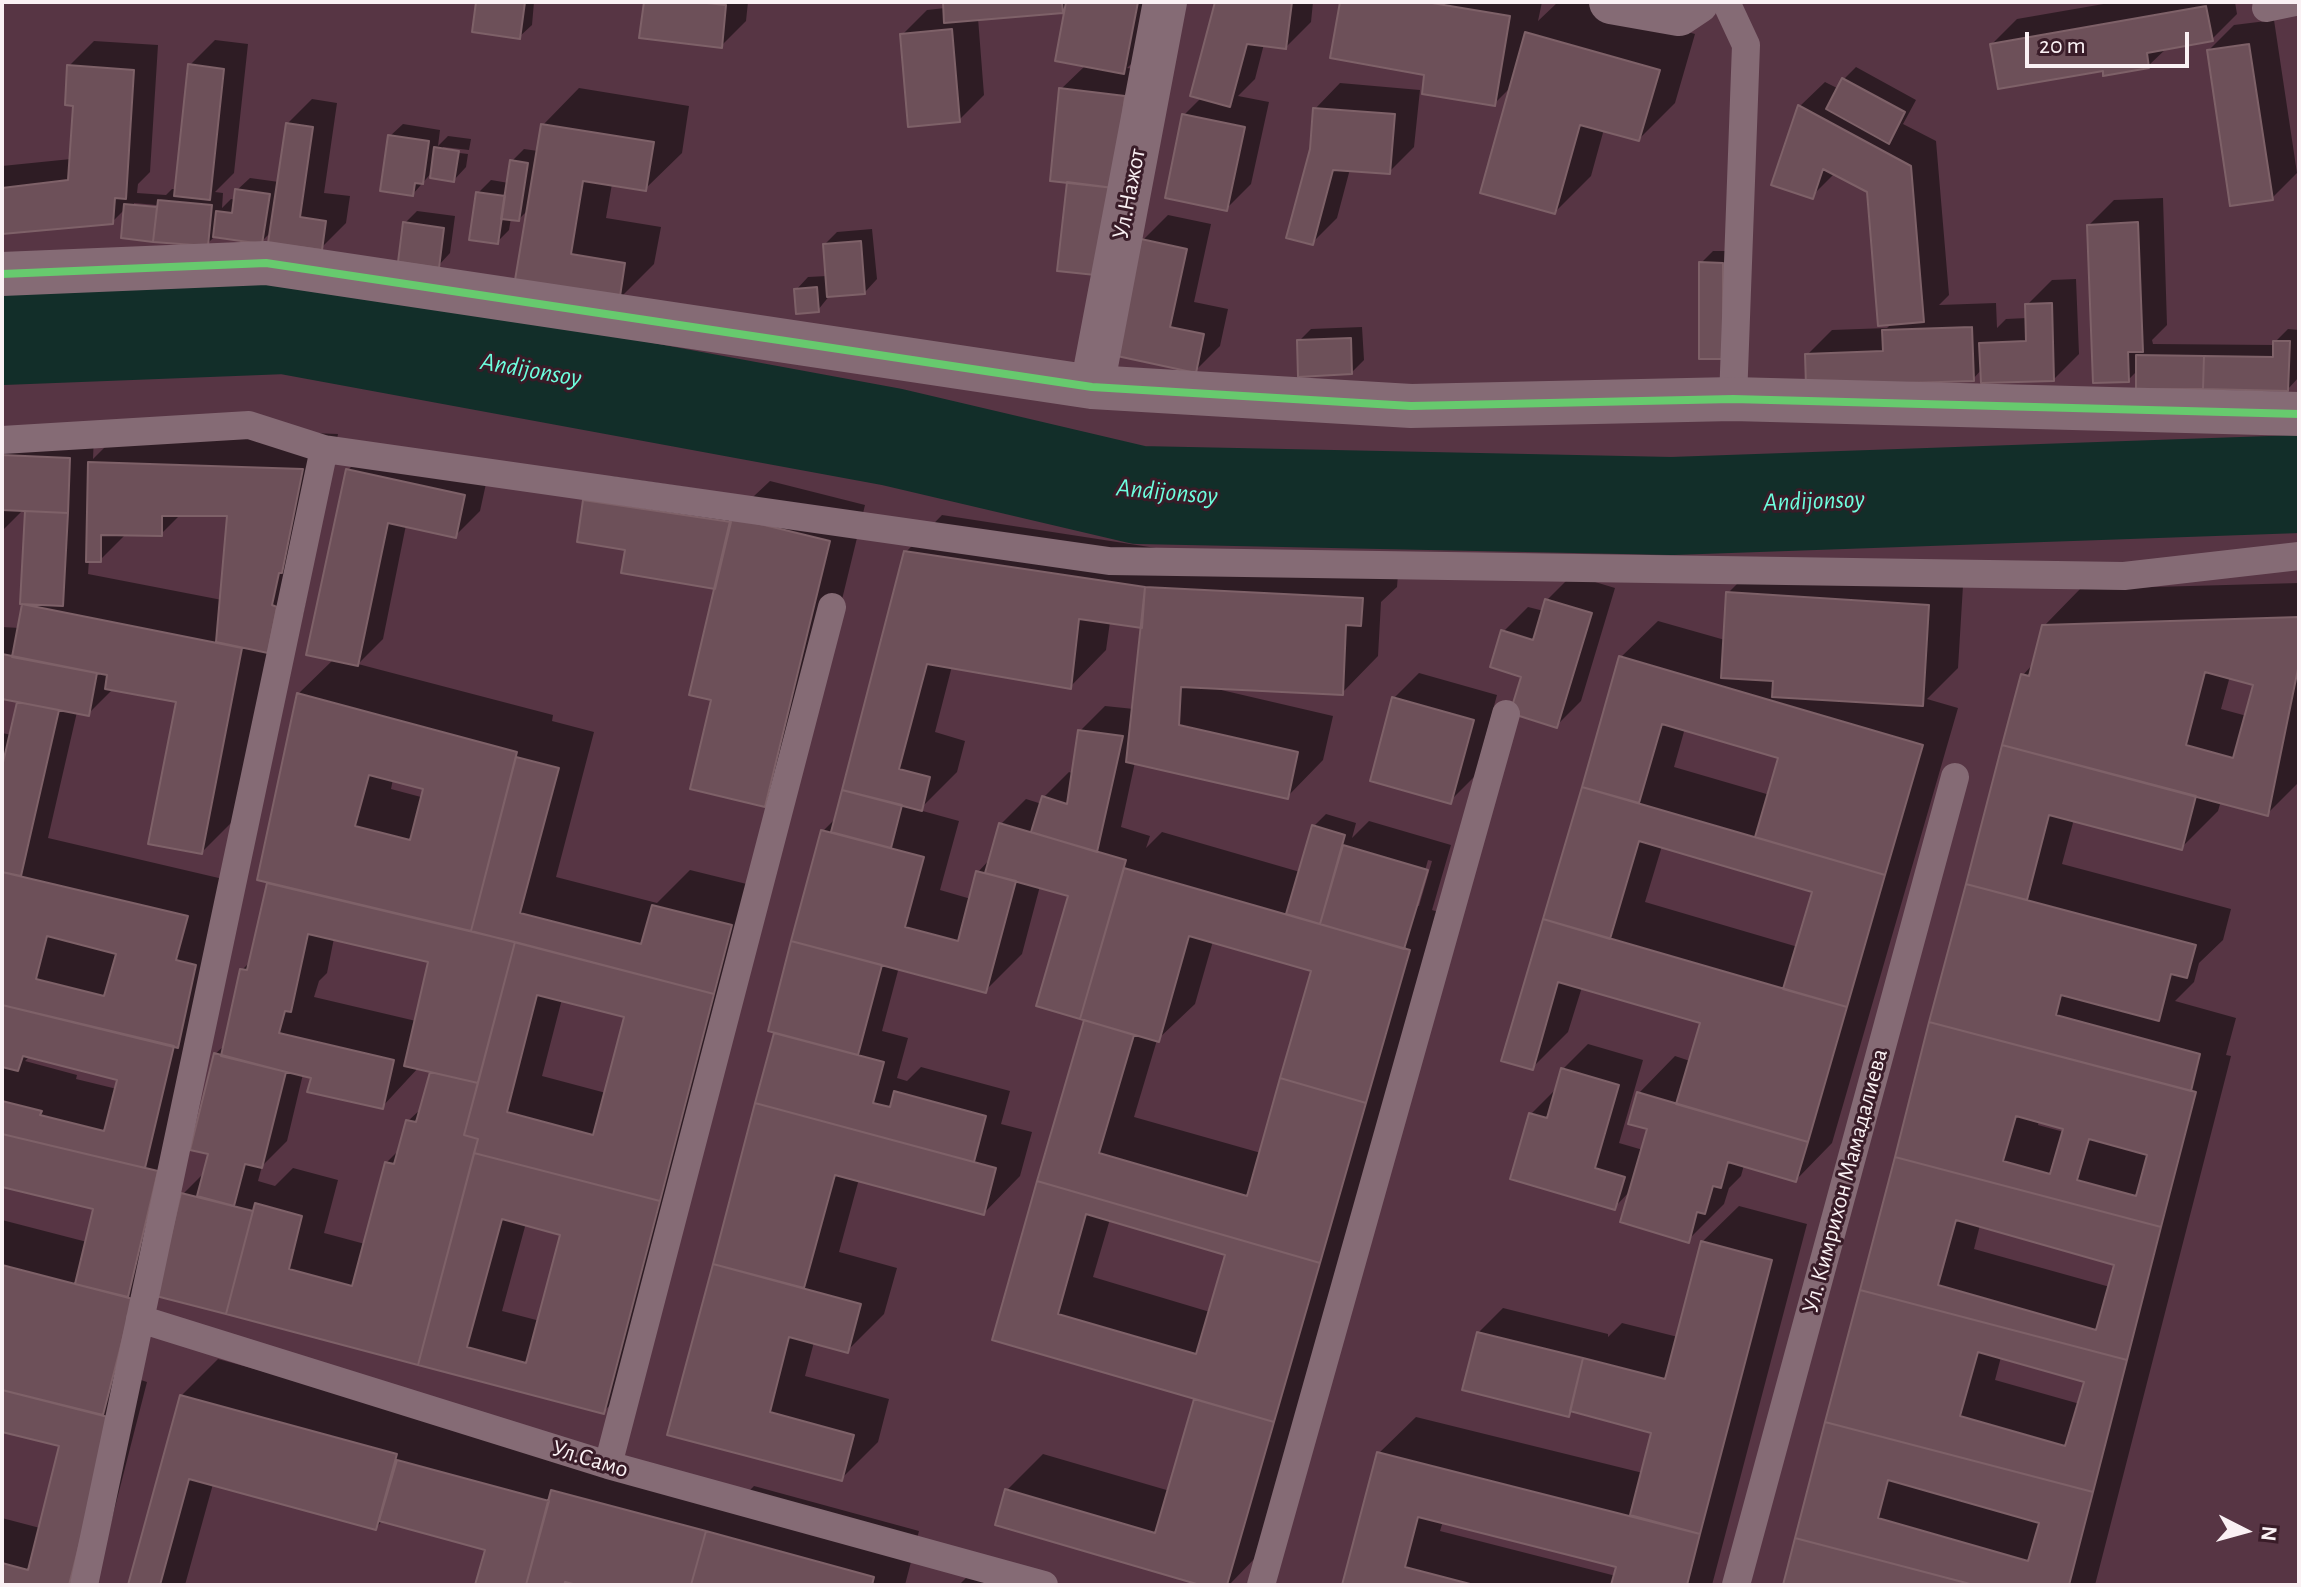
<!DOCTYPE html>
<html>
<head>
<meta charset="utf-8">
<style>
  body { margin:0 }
  #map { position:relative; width:2301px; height:1587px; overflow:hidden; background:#573544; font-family:"Alegreya Sans",sans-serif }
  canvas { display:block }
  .frame { position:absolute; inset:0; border:4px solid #faf1f4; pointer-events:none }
  .north { position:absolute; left:2205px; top:1491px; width:80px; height:80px; -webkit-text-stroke:6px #391c28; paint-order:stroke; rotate:96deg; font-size:22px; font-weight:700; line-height:32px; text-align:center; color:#faf1f4 }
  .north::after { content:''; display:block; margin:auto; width:28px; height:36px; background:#faf1f4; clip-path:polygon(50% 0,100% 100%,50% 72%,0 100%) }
  .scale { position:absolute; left:2025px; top:32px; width:164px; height:36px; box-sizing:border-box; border:4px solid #faf1f4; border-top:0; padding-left:10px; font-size:24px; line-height:28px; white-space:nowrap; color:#faf1f4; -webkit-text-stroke:6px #391c28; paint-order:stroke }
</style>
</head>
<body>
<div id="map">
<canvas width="2301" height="1587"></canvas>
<div class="frame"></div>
<div class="north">N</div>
<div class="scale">20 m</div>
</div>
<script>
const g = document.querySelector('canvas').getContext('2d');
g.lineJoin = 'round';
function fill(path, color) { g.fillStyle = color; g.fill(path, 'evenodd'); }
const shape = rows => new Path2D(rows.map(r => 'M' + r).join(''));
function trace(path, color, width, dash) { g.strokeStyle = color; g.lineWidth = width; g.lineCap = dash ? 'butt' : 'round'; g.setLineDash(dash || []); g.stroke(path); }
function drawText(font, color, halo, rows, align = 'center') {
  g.font = font + ' "Alegreya Sans",sans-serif'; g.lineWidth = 6; g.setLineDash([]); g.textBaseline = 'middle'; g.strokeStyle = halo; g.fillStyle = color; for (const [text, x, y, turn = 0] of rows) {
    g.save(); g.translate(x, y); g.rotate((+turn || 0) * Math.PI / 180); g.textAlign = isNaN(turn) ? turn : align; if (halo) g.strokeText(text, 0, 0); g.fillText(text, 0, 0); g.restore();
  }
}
fill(shape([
  [478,2,534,2,532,25,519,37],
  [646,2,748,2,746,21,721,46],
  [945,2,1157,2,1149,47,1127,68,1149,71,1069,181,1061,89,1086,65,1067,5,1062,11,978,18,984,95,959,120,902,35,927,10,945,8],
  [1217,2,1313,2,1311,22,1286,47,1264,44,1255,79,1238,96,1269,102,1251,184,1226,209,1184,115,1202,97],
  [1342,2,1542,2,1538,21,1558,2,1583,2,1695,34,1675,103,1639,139,1604,129,1591,176,1555,212,1512,86,1494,104,1427,73],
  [2115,2,2235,2,2237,14,2212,39,2168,47,2148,66,2105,69,1992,44,2017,19],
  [2274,20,2297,173,2272,198,2209,50,2234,25],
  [215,40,248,44,234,173,215,192,223,193,222,208,231,199,236,200,237,190,250,178,279,182,287,124,312,99,337,103,324,193,350,196,346,223,321,248,272,231,261,242,216,235,207,244,124,237,126,208,112,222,2,233,2,166,71,159,75,104,69,66,94,41,158,45,150,172,138,184,137,193,166,195,172,189,177,189,190,65],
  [134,203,167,206,167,210,134,207],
  [1856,67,1916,100,1903,124,1936,141,1949,295,1939,305,1996,303,1997,328,2006,319,2027,318,2027,305,2052,280,2076,279,2079,354,2054,379,1982,369,1973,379,1807,355,1832,330,1887,328,1892,323,1869,191,1835,173,1812,196,1800,106,1825,82,1839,89,1844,79],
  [1340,83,1420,90,1414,147,1389,172,1350,169,1337,218,1312,243,1312,150,1315,109],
  [579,88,689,106,682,153,645,189,612,184,606,218,661,227,654,264,618,300,517,284,529,209,519,219,511,218,509,230,497,242,478,193,491,180,509,183,512,161,524,149,538,151,543,125],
  [403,124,440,130,438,146,448,136,471,139,469,150,443,147,443,151,468,154,466,167,454,180,433,171,413,194,390,136],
  [2163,198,2167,325,2152,340,2153,344,2275,345,2275,342,2288,329,2299,330,2299,377,2288,389,2138,370,2128,380,2089,225,2114,200],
  [417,211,455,216,450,253,438,266,405,223],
  [1168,215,1211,224,1194,302,1228,309,1220,346,1195,371,1119,355,1143,240],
  [872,229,877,279,865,292,830,295,818,310,796,290,808,277,827,276,825,244,837,232],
  [1713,251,1735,251,1735,345,1701,263],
  [1362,327,1364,360,1352,372,1299,341,1311,329],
  [126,426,338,434,303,615,271,647,238,816,202,852,178,701,114,688,88,714,77,712,48,838,223,879,181,1132,195,1136,215,1054,225,1045,242,970,252,960,270,881,298,694,334,659,348,470,373,445,489,470,480,511,455,536,406,525,383,639,358,664,553,715,552,721,594,732,556,877,657,903,690,870,767,889,640,1376,603,1412,159,1295,138,1379,147,1382,95,1585,2,1585,2,1518,40,1528,61,1445,2,1430,2,1220,87,1242,96,1207,2,1185,2,733,12,735,20,700,2,697,2,627,20,628,27,602,27,506,2,531,2,436,94,434,93,459],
  [181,514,229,514,222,600,88,574,89,560,100,560,127,533,161,534],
  [393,779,425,788,421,797,391,789],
  [334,938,430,960,416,1021,314,997,319,981,327,973],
  [562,999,626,1016,606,1093,542,1076],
  [30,1056,119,1078,117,1089,76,1079,77,1075,25,1061],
  [419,1067,432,1070,423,1107,408,1121,401,1148,386,1163,365,1244,324,1233,338,1180,293,1168,275,1186,258,1181,262,1166,287,1141,303,1074,382,1107],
  [190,1148,210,1153,205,1172,178,1199],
  [526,1223,563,1233,540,1321,502,1311],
  [610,476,753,497,770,481,865,505,801,768,765,805,714,698,717,587,627,549,585,501],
  [942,515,1182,552,1399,562,1397,587,1381,602,1378,656,1342,693,1217,687,1217,689,1333,716,1323,760,1287,797,1135,762,1121,827,1150,836,1146,848,1162,832,1300,872,1314,826,1326,814,1356,823,1352,838,1369,821,1451,845,1432,910,1445,914,1260,1553,1229,1585,1207,1585,1007,1490,1043,1454,1170,1491,1197,1398,995,1339,1086,1019,1039,1005,1071,895,1040,886,1022,954,986,990,899,967,882,1031,908,1038,897,1078,907,1081,921,1067,1010,1091,1001,1124,1032,1132,1020,1176,984,1213,859,1179,839,1252,897,1268,884,1314,847,1351,814,1342,805,1376,889,1399,878,1442,841,1479,670,1433,776,1032,823,831,837,817,906,552],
  [1110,622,1144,627,1134,709,1105,706,1080,731,1074,774,1069,772,1044,797,1042,804,1026,799,1001,824,991,858,978,872,971,899,940,890,959,821,919,810,957,772,965,741,935,732,952,666,1070,687,1106,650],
  [1428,860,1432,861,1419,906,1415,906],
  [1213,941,1313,970,1261,1153,1134,1117,1157,1040,1195,1004],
  [1110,1219,1227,1254,1210,1312,1093,1277],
  [1764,557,1964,569,1958,668,1927,699,1958,708,1832,1143,1796,1180,1744,1165,1741,1176,1729,1188,1724,1204,1688,1240,1631,1190,1614,1208,1531,1114,1556,1089,1563,1069,1588,1044,1643,1060,1619,1143,1643,1150,1650,1128,1639,1093,1675,1056,1690,1061,1702,1021,1582,987,1568,1032,1532,1068,1504,1060,1621,657,1658,621,1725,640,1728,593],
  [1685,728,1781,756,1770,795,1674,767],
  [1662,846,1814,891,1798,947,1645,902],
  [1572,575,1615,588,1581,701,1556,726,1503,632,1528,607,1544,611,1547,600],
  [2299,583,2299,782,2267,814,2221,801,2218,811,2182,847,2074,819,2062,864,2231,909,2223,940,2199,963,2194,982,2175,1001,2236,1018,2226,1055,2231,1056,2095,1585,1785,1585,2023,675,2034,663,2044,626,2080,589],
  [2230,676,2255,684,2247,716,2221,709],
  [2039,1120,2065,1127,2064,1132,2038,1125],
  [1980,1225,2116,1264,2110,1287,1974,1249],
  [2001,1357,2086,1381,2080,1404,1995,1380],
  [1419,673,1497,695,1475,776,1450,801,1394,698],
  [1739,1206,1807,1224,1712,1585,1344,1585,1379,1453,1416,1417,1643,1473,1654,1431,1573,1410,1568,1415,1478,1333,1503,1308,1608,1334,1608,1337,1622,1323,1678,1337,1702,1242],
  [1443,1521,1618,1565,1616,1576,1440,1531],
  [218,1359,433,1418,744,1496,754,1486,919,1531,905,1585,477,1585,487,1549,383,1520,376,1528,213,1484,185,1585,131,1585,181,1396],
  [977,1567,1042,1585,959,1585]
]), '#0007');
trace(shape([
  [2,336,285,325,892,437,1139,495,1672,506,2299,484]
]), '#122e29', 98);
const building = shape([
  [476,2,525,2,520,39,472,32,476,2],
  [644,2,697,2,726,5,722,48,639,38,644,2],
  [943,2,1062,2,1063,13,944,23,943,2],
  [1066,2,1138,2,1124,74,1055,61,1066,2],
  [1215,2,1292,2,1286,49,1247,44,1230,107,1190,96,1215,2],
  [1340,2,1426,2,1510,16,1495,106,1422,94,1424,75,1330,58,1340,2],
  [2206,6,2213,41,2147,53,2149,68,2103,76,2103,71,1998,89,1990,44,2206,6],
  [952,29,960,122,908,127,900,34,952,29],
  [1525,32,1660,70,1639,141,1580,125,1555,214,1480,193,1525,32],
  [2249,44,2273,200,2230,206,2207,50,2249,44],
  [188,64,224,69,210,200,174,196,188,64],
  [67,65,134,70,126,199,115,198,113,224,2,234,2,188,68,180,73,106,65,105,67,65],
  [1842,78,1905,112,1889,144,1826,109,1842,78],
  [1059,88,1125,96,1114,188,1050,181,1059,88],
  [1798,105,1911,166,1924,322,1878,326,1867,192,1823,169,1813,199,1771,185,1798,105],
  [1313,108,1395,114,1390,174,1333,170,1313,245,1286,238,1310,149,1313,108],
  [1182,114,1245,127,1227,211,1165,198,1182,114],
  [286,123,313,127,300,217,326,221,322,250,268,243,286,123],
  [541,124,654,142,646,191,583,181,571,254,625,263,619,303,514,286,541,124],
  [388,135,429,141,423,184,415,183,413,196,380,191,388,135],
  [434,147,459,151,454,182,430,178,434,147],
  [510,160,528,163,519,221,501,219,510,160],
  [1067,182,1114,188,1105,276,1057,271,1067,182],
  [235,189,270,194,262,244,213,237,216,211,232,213,235,189],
  [476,192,505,196,498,244,469,240,476,192],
  [158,200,212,205,208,246,153,242,158,200],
  [124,204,157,207,153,242,121,238,124,204],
  [403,222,444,228,439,268,398,262,403,222],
  [2138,222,2143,352,2128,352,2129,382,2093,383,2087,225,2138,222],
  [1141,239,1187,249,1170,327,1204,334,1196,373,1117,356,1141,239],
  [861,241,865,294,827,297,823,244,861,241],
  [1699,262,1723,263,1723,359,1699,359,1699,262],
  [817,287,819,312,796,314,794,289,817,287],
  [2052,303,2054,381,1981,383,1979,343,2026,341,2025,304,2052,303],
  [1972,327,1974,381,1806,386,1805,354,1883,351,1882,330,1972,327],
  [1351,338,1352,374,1298,377,1297,340,1351,338],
  [2273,341,2290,341,2288,391,2203,389,2204,356,2273,357,2273,341],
  [2136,355,2204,356,2203,389,2136,389,2136,355],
  [2,455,70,458,68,513,2,510,2,455],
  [88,462,303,469,282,573,279,573,272,605,277,607,268,653,216,642,227,516,162,516,162,536,101,535,101,562,86,562,88,462],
  [346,469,465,495,456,538,388,523,358,666,306,655,346,469],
  [583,500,731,522,715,589,621,573,625,550,577,542,583,500],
  [25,511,68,513,63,606,20,604,25,511],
  [731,517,830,541,765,807,690,789,711,700,689,695,731,517],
  [904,551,1145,587,1142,628,1079,619,1071,689,927,664,899,769,930,777,922,811,842,790,904,551],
  [1145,587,1363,598,1361,626,1346,625,1343,695,1181,687,1179,725,1298,752,1288,799,1126,762,1145,587],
  [1726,592,1929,605,1923,706,1772,697,1773,681,1721,678,1726,592],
  [1545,599,1592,613,1557,728,1510,713,1521,677,1490,667,1501,630,1533,640,1545,599],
  [22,604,242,648,202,854,148,844,176,702,105,689,107,675,12,657,22,604],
  [2299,617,2299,664,2268,816,2002,745,2021,674,2029,676,2042,625,2299,617],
  [2205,672,2253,685,2233,758,2186,745,2205,672],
  [2,654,97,673,89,716,2,699,2,654],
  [1619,656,1923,745,1885,875,1755,837,1778,758,1662,724,1639,803,1582,787,1619,656],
  [297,693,517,752,471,931,257,880,297,693],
  [369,775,423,789,410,840,355,826,369,775],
  [1392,697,1474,720,1451,804,1370,781,1392,697],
  [17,702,59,710,21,876,2,872,2,767,17,702],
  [1078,730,1123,736,1097,852,1031,832,1042,796,1067,804,1078,730],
  [2002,745,2196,796,2182,850,2049,815,2027,900,1966,884,2002,745],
  [516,757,559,768,520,913,641,944,652,905,732,925,714,994,471,931,516,757],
  [1582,787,1885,875,1847,1007,1783,989,1812,892,1639,841,1610,939,1543,919,1582,787],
  [842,790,902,805,891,848,831,832,842,790],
  [999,823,1126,860,1080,1019,1036,1006,1068,896,985,873,999,823],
  [1312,825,1345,835,1320,924,1286,914,1312,825],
  [821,830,924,857,905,927,958,941,976,871,1016,881,986,993,791,941,821,830],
  [1343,845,1428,870,1404,949,1320,924,1343,845],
  [1124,868,1410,950,1366,1103,1280,1078,1311,971,1189,936,1159,1042,1080,1019,1124,868],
  [2,872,188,916,176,960,196,965,178,1048,2,1005,2,872],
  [47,936,116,954,104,996,36,979,47,936],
  [267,883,515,942,478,1083,404,1066,428,962,308,934,291,1012,285,1011,279,1033,394,1060,383,1109,307,1092,311,1078,221,1056,240,969,247,970,267,883],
  [1966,884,2196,945,2187,978,2171,974,2159,1021,2061,995,2056,1015,2200,1054,2191,1091,1929,1022,1966,884],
  [1543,919,1847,1007,1808,1142,1676,1104,1700,1023,1558,982,1533,1070,1501,1061,1543,919],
  [791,941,882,965,858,1055,768,1031,791,941],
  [515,942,714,994,660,1201,474,1153,478,1139,464,1135,515,942],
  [537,995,624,1017,593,1135,507,1112,537,995],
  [2,1005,174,1046,145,1168,2,1134,2,1101,42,1111,40,1115,104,1131,117,1080,23,1056,18,1071,2,1067,2,1005],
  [1084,1020,1134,1035,1099,1153,1247,1196,1280,1078,1366,1103,1320,1263,1037,1181,1084,1020],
  [1929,1022,2196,1092,2161,1227,1895,1157,1929,1022],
  [2016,1116,2063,1129,2050,1174,2003,1161,2016,1116],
  [2089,1139,2147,1155,2136,1196,2077,1180,2089,1139],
  [774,1033,884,1062,873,1103,890,1107,894,1091,986,1116,974,1162,755,1103,774,1033],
  [214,1053,286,1072,262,1168,245,1164,234,1206,197,1196,208,1154,190,1150,214,1053],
  [1561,1068,1619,1085,1595,1168,1625,1177,1615,1210,1510,1179,1529,1113,1547,1118,1561,1068],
  [430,1072,478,1083,464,1135,478,1139,418,1365,226,1314,255,1203,302,1216,289,1269,352,1286,385,1162,394,1164,406,1120,416,1122,430,1072],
  [1637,1092,1808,1142,1796,1182,1728,1162,1721,1188,1713,1186,1705,1214,1697,1212,1689,1243,1620,1222,1647,1129,1628,1124,1637,1092],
  [755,1103,996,1168,984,1215,835,1175,804,1288,713,1264,755,1103],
  [2,1134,158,1171,128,1297,75,1284,93,1209,2,1187,2,1134],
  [474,1153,660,1201,604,1414,418,1365,474,1153],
  [502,1219,560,1235,526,1363,467,1347,502,1219],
  [1895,1157,2161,1227,2127,1360,1860,1290,1895,1157],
  [1956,1220,2114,1265,2096,1330,1938,1285,1956,1220],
  [1037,1181,1320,1263,1274,1422,992,1340,1037,1181],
  [1086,1214,1225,1255,1196,1354,1058,1314,1086,1214],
  [181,1193,253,1211,226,1314,156,1296,181,1193],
  [1701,1241,1772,1260,1700,1534,1630,1515,1651,1433,1570,1411,1583,1358,1665,1379,1701,1241],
  [713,1264,861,1304,848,1353,789,1337,770,1412,854,1435,842,1481,667,1435,713,1264],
  [2,1265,133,1299,103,1415,2,1390,2,1265],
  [1860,1290,2127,1360,2093,1492,1825,1422,1860,1290],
  [1978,1352,2084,1382,2065,1446,1960,1416,1978,1352],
  [1477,1332,1583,1358,1569,1417,1462,1390,1477,1332],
  [2,1390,112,1418,69,1585,2,1585,2,1563,28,1570,59,1446,2,1432,2,1390],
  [180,1395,397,1454,376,1530,189,1479,160,1585,128,1585,180,1395],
  [1194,1399,1274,1422,1227,1585,1200,1585,995,1525,1005,1489,1155,1533,1194,1399],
  [1825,1422,2093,1492,2069,1585,1974,1585,1795,1538,1825,1422],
  [1888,1480,2039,1523,2028,1561,1878,1518,1888,1480],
  [1377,1452,1700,1534,1687,1585,1611,1585,1616,1567,1418,1517,1405,1567,1474,1585,1342,1585,1377,1452],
  [397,1460,549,1501,526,1585,475,1585,485,1550,379,1521,397,1460],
  [551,1490,706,1531,691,1585,577,1585,565,1582,564,1585,526,1585,551,1490],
  [706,1531,874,1577,872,1585,691,1585,706,1531],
  [1795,1538,1974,1585,1783,1585,1795,1538]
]);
fill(building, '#6d5059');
trace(building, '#7e6168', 2);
trace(shape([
  [1726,2,1746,45,1733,399],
  [2266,8,2295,2],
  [2,440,249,425,324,449,1109,561,2124,576,2299,556],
  [140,1319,608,1465,1044,1585],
  [608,1465,832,607],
  [84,1585,324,449],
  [1261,1585,1506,714],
  [1736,1585,1955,777]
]), '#856b75', 28);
trace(shape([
  [1611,2,1679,14,1697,2],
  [2,274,266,263,1092,387,1411,406,1733,399,2299,414],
  [1092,387,1165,2]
]), '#856b75', 44);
trace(shape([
  [2,274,266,263,1092,387,1411,406,1733,399,2299,414]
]), '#67ca6e', 8);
drawText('24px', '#faf1f4', '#391c28', [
  ["Ул.Нажот",1129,194,-79],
  ["Ул. Кимрихон Мамадалиева",1845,1181,-75],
  ["Ул.Само",590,1459,17]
]);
drawText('italic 26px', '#6dfede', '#391c28', [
  ["Andijonsoy",531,370,10],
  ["Andijonsoy",1167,492,5],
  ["Andijonsoy",1814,501,-2]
]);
</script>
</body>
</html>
